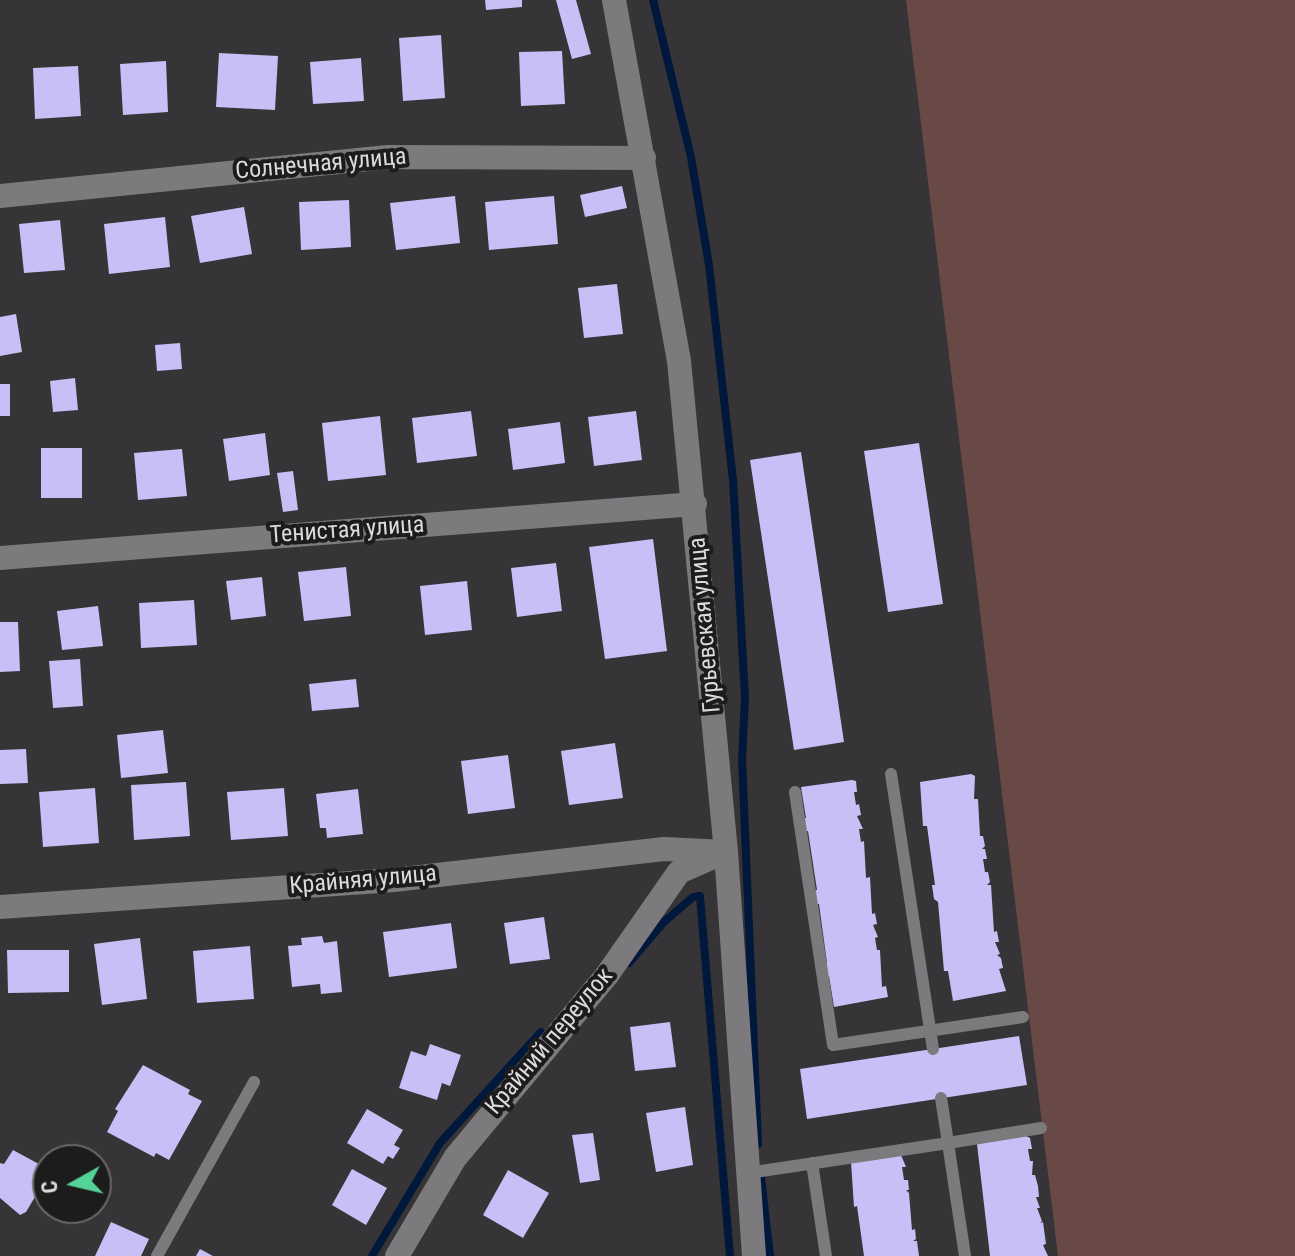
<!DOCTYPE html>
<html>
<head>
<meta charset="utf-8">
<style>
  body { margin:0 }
  #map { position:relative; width:1295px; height:1256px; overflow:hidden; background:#363437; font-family:"Roboto Condensed",sans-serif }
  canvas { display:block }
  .north { position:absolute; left:32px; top:1144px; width:80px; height:80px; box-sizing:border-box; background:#1d1c1d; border:2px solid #696869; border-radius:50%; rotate:262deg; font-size:22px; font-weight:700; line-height:32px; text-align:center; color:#dcdadc }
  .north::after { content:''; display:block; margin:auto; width:28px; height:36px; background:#53d397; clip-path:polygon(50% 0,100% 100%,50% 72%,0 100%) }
</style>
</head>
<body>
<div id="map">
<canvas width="1295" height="1256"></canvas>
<div class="north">С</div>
</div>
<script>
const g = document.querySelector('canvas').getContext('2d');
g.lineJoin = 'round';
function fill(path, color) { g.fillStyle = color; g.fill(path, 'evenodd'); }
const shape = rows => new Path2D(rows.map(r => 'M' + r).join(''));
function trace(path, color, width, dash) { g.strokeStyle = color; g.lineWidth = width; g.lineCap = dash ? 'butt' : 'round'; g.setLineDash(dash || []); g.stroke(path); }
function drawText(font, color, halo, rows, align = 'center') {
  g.font = font + ' "Roboto Condensed",sans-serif'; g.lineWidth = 8; g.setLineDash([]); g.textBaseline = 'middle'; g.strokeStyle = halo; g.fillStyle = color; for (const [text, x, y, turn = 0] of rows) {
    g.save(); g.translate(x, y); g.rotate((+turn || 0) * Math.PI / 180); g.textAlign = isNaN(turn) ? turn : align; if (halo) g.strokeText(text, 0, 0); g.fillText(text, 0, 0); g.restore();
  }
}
fill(shape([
  [906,0,1295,0,1295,1256,1058,1256]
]), '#694945');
trace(shape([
  [653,0,691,157,709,265,733,480,745,698,742,759,758,1144],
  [629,963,664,922,693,897,700,896,730,1256],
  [760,1169,770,1256],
  [372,1256,440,1143,541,1032]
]), '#00183b', 8);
fill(shape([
  [485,0,522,0,522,7,486,10],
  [556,0,576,0,591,54,572,59],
  [441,35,445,98,403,101,399,38],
  [562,51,565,104,521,106,519,52],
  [219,53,278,56,275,110,216,107],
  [361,58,364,101,313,104,310,62],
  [166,61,168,112,123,115,120,64],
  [78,66,81,116,35,119,33,68],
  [622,186,627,208,585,217,580,195],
  [455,196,460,243,396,250,390,203],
  [554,196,558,244,489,250,485,202],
  [349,200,351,247,301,250,299,202],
  [244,207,252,254,200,263,191,216],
  [165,217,170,267,109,274,104,224],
  [60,220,65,270,24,273,19,224],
  [617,284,623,334,584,338,578,288],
  [16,314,22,352,0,356,0,317],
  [180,343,182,369,157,371,155,345],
  [75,378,78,410,53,412,50,381],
  [0,384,10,384,10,416,0,416],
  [471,411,477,456,417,463,412,418],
  [636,411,642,460,594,466,588,417],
  [380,416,386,475,328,481,322,423],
  [560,422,565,463,513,470,508,429],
  [265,433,270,475,229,481,223,439],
  [919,443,943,604,888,612,864,451],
  [41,448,82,448,82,498,41,498],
  [182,449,187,496,138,500,134,453],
  [801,452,844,742,794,750,750,460],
  [293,471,298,510,283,512,277,473],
  [653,539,667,651,605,659,589,547],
  [556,563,562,611,517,617,511,568],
  [346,567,351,616,304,621,298,572],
  [262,577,266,616,231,620,226,581],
  [467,581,472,630,425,635,420,586],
  [194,600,197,645,141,648,139,603],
  [98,606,103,646,62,650,57,611],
  [0,622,18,622,20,671,0,672],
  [80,659,83,706,53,708,49,661],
  [356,679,359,707,312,711,309,684],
  [163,730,168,773,121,778,117,735],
  [615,743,623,798,569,805,561,751],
  [26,749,28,783,0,784,0,750],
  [508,755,515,808,468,814,461,761],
  [971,774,975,776,974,799,978,799,980,836,983,836,985,846,982,849,985,849,987,859,983,859,985,872,988,872,990,882,987,885,991,885,994,932,997,931,999,942,995,942,1000,954,997,955,1001,958,1003,968,999,969,1006,991,953,1001,948,971,944,971,938,902,934,899,932,885,935,885,927,826,923,826,920,782],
  [852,780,856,781,857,792,854,792,856,805,859,804,861,815,857,816,863,829,859,829,861,842,864,841,866,878,870,877,872,914,875,913,877,924,873,925,878,937,875,938,877,950,880,950,882,987,886,986,888,997,834,1007,829,976,825,977,824,964,827,963,819,904,815,905,813,891,817,890,808,831,804,832,802,818,806,818,801,787],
  [186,782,190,836,134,840,131,785],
  [95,788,99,843,43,847,39,792],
  [284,788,288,836,231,840,227,792],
  [358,789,363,834,327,838,326,828,320,828,316,794],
  [544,917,550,959,510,964,504,923],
  [451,923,457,968,389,977,383,932],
  [322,936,324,943,337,941,342,992,321,994,320,984,292,987,288,946,302,945,301,938],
  [140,938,147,999,102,1005,94,944],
  [250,946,254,999,197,1003,193,951],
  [7,950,69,950,69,992,8,993],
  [670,1022,676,1067,635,1071,630,1027],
  [1019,1036,1027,1085,807,1119,800,1069],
  [430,1044,461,1055,450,1086,442,1083,437,1100,399,1088,411,1051,426,1056],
  [143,1065,190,1090,188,1094,202,1101,169,1160,156,1153,154,1157,107,1132,118,1111,115,1109],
  [685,1107,693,1165,656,1172,646,1113],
  [367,1109,403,1130,394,1145,400,1148,393,1159,388,1156,383,1164,347,1143],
  [593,1133,600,1180,580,1183,572,1135],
  [1026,1136,1030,1138,1032,1149,1028,1149,1030,1161,1033,1161,1032,1175,1035,1175,1038,1186,1039,1197,1036,1197,1040,1208,1037,1208,1042,1221,1040,1223,1043,1222,1046,1244,1043,1245,1048,1256,990,1256,977,1144],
  [13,1150,48,1169,48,1175,26,1212,20,1215,0,1198,0,1163,4,1164],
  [901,1155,906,1167,902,1167,904,1180,908,1180,909,1190,906,1190,909,1193,912,1230,915,1229,916,1239,913,1241,917,1241,919,1256,864,1256,857,1206,854,1207,851,1162],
  [352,1169,387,1188,366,1225,332,1205],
  [508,1170,549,1193,523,1238,483,1215],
  [111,1222,149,1239,141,1256,95,1256],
  [200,1249,213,1256,196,1256]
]), '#c6c0f6');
trace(shape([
  [891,774,933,1049],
  [795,792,833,1045,1023,1017],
  [941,1098,948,1143,1041,1128],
  [812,1163,826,1256],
  [748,1173,948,1143,965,1256],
  [157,1256,254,1082]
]), '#7d7a7e', 12);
trace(shape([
  [614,0,679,361,726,852,754,1256],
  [0,196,388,157,644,158],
  [0,558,695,504],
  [0,907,394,880,664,849,726,852],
  [397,1256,455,1158,607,975,679,872,720,854]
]), '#7d7a7e', 24);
drawText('24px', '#dcdadc', '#1d1c1d', [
  ["Солнечная улица",321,165,-5],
  ["Тенистая улица",347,531,-4],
  ["Гурьевская улица",706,625,-95],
  ["Крайняя улица",363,881,-5],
  ["Крайний переулок",550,1042,-50]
]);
</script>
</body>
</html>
